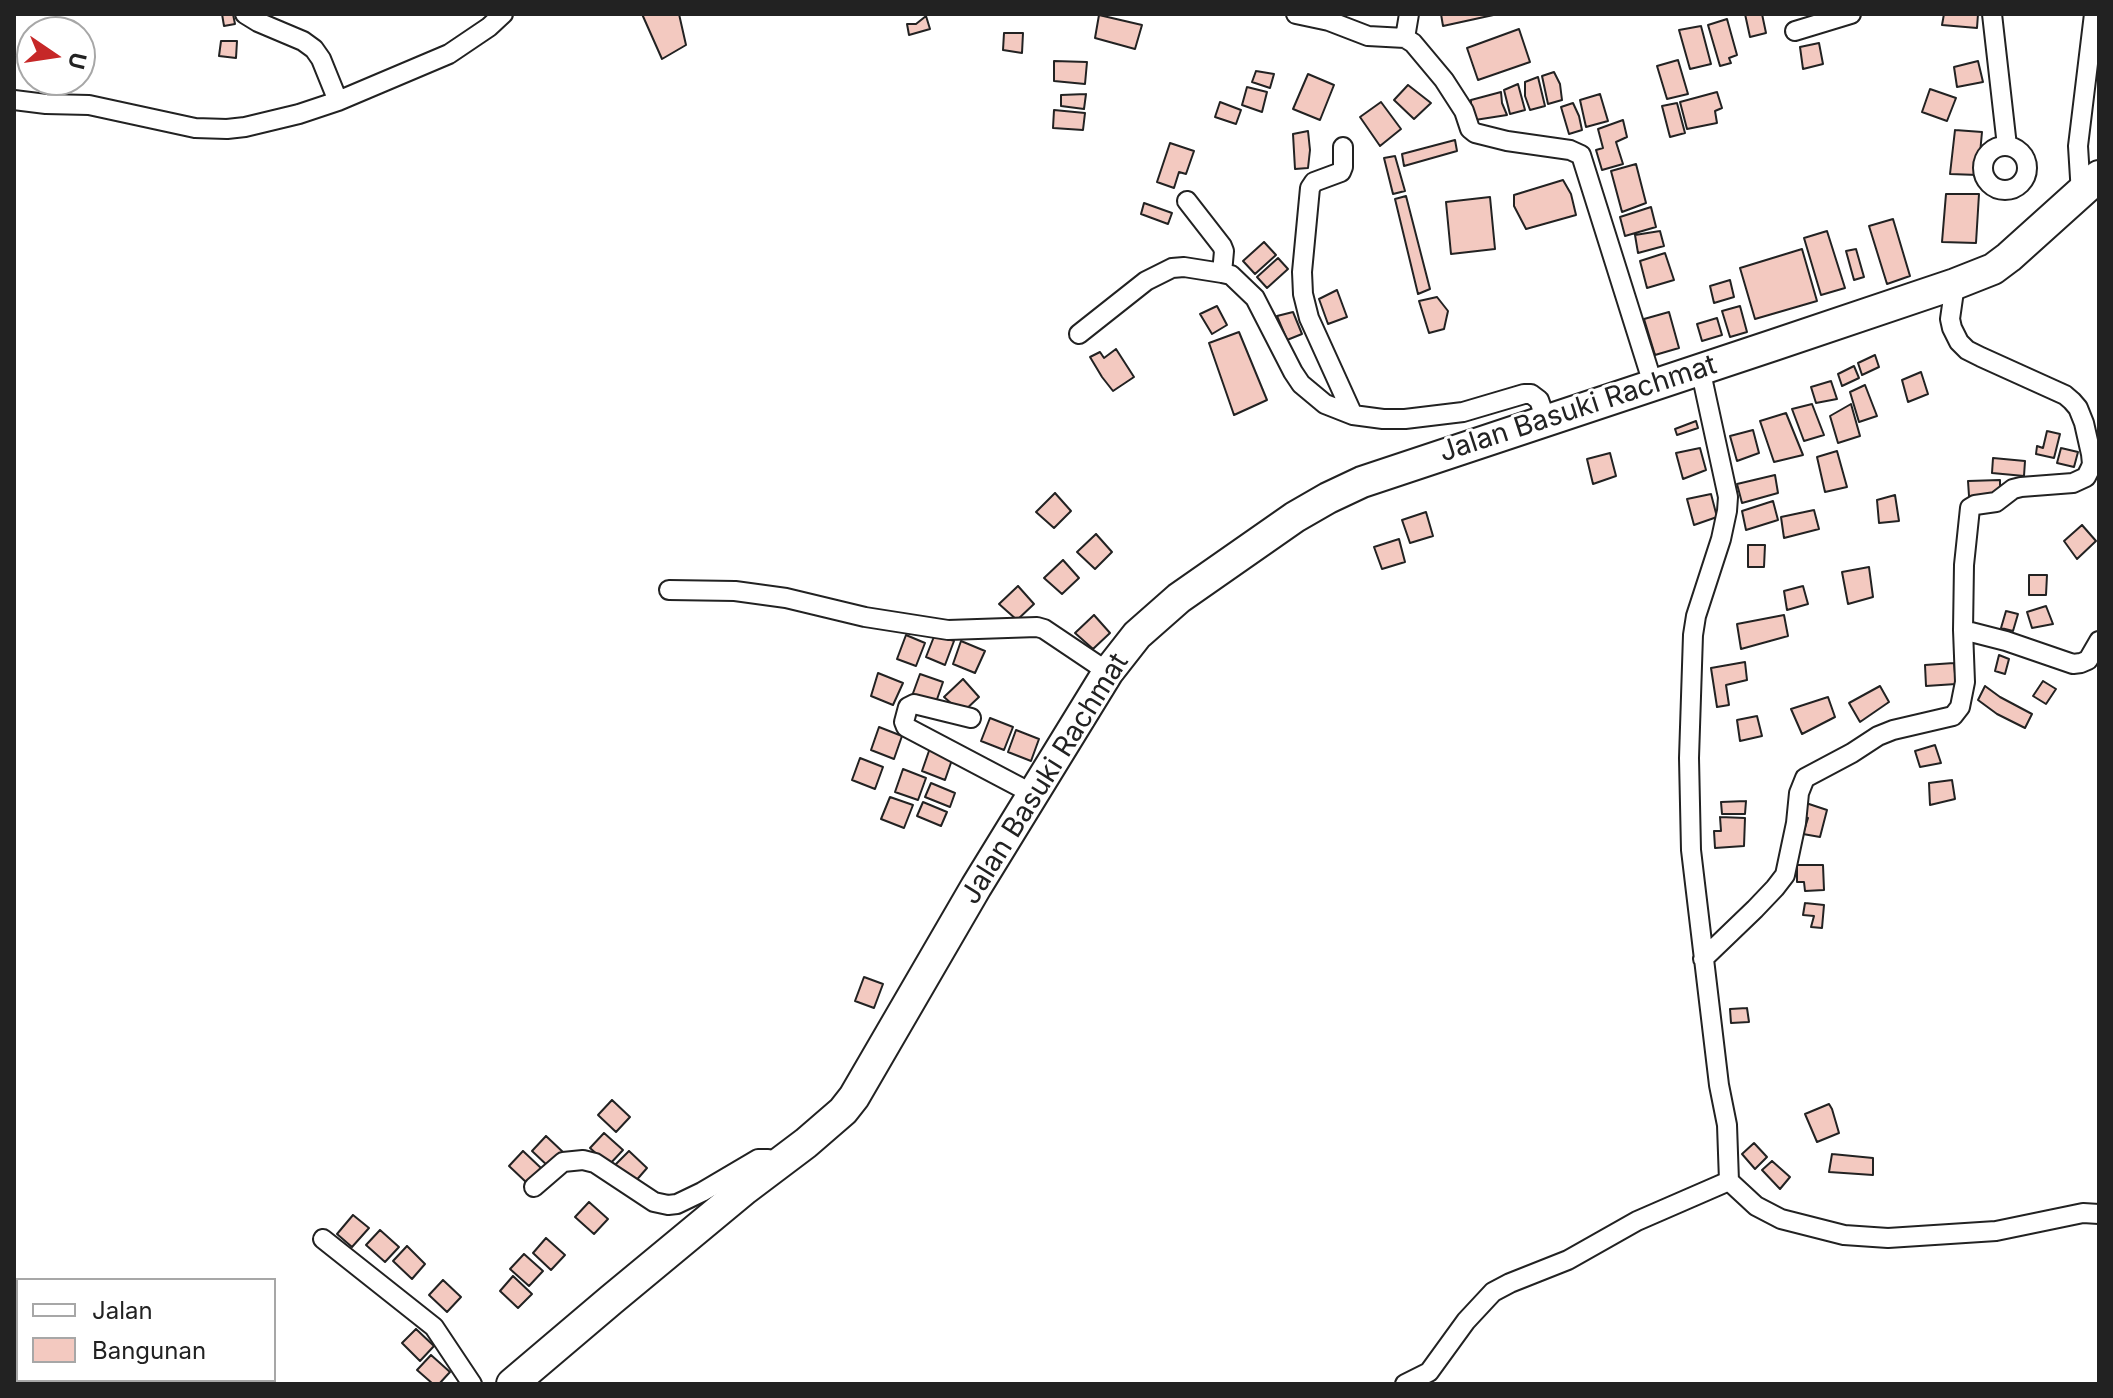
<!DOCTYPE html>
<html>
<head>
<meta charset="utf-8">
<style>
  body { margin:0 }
  #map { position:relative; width:2113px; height:1398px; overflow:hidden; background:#fff; font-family:Inter,sans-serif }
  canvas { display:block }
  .frame { position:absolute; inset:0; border:16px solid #222; pointer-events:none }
  .legend { position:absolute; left:16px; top:1278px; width:260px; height:104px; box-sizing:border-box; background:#fff; border:2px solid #a7a7a7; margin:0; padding:10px 14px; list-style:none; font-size:24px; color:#222 }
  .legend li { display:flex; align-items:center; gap:16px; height:40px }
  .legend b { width:40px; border:2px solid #a7a7a7 }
  .north { position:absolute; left:16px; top:16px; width:80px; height:80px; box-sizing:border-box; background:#fff; border:2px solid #a7a7a7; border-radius:50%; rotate:103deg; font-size:22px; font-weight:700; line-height:32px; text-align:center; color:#222 }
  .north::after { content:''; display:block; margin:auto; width:28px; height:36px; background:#c62828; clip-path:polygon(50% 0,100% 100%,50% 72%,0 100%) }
</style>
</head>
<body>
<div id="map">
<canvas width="2113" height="1398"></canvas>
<div class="frame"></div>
<ul class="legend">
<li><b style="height:10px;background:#fff"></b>Jalan</li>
<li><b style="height:22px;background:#f3c9c0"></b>Bangunan</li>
</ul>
<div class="north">U</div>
</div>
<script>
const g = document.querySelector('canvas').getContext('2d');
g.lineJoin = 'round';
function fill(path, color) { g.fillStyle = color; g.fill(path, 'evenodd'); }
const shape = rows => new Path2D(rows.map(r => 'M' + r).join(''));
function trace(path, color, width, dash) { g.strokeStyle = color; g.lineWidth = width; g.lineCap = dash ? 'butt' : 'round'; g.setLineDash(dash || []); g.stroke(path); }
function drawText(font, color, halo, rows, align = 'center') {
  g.font = font + ' Inter,sans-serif'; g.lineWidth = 6; g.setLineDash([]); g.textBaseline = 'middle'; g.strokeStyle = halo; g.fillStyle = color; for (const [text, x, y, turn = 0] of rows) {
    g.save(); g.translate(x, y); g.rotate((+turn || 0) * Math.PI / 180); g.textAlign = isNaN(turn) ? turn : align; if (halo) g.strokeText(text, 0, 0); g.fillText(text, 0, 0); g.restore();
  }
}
const building = shape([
  [222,14,233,14,235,24,224,26,222,14],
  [642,14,679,14,686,45,662,59,642,14],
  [1441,14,1498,14,1443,26,1441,14],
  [1745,14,1762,14,1766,33,1750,37,1745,14],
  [1944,14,1978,14,1977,28,1942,25,1944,14],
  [1099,15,1142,25,1135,49,1095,38,1099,15],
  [926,16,930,29,909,35,907,24,916,24,926,16],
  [1727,19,1737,55,1729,58,1731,63,1720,66,1708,25,1727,19],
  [1701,26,1711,64,1690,69,1679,30,1701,26],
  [1519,29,1530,62,1478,80,1467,48,1519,29],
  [1004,33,1023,33,1022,53,1003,50,1004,33],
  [221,41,237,41,236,58,219,56,221,41],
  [1819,43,1823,64,1803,69,1800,47,1819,43],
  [1678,60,1688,94,1667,99,1657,66,1678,60],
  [1054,61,1087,62,1085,84,1054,81,1054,61],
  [1978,61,1983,82,1957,87,1954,67,1978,61],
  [1256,71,1274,74,1270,88,1252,82,1256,71],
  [1554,72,1560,84,1562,100,1548,104,1542,76,1554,72],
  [1308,74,1334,85,1320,120,1293,109,1308,74],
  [1538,77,1545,106,1530,110,1525,96,1525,82,1538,77],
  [1518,84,1525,110,1510,114,1504,90,1518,84],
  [1408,85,1431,103,1414,119,1394,100,1408,85],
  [1247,87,1267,92,1262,112,1242,105,1247,87],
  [1930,89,1956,98,1947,121,1922,112,1930,89],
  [1501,92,1502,103,1507,115,1475,120,1471,110,1471,100,1501,92],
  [1717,92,1722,108,1715,111,1717,123,1687,129,1680,102,1717,92],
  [1086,94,1084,109,1061,106,1061,95,1086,94],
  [1600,94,1608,121,1586,127,1580,100,1600,94],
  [1220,102,1241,110,1236,124,1215,117,1220,102],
  [1381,102,1401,129,1380,146,1360,117,1381,102],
  [1573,103,1579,116,1582,130,1569,134,1561,107,1573,103],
  [1677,103,1685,133,1670,137,1662,106,1677,103],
  [1054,110,1085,113,1083,130,1053,128,1054,110],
  [1623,120,1627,137,1616,142,1623,164,1602,170,1596,150,1603,148,1598,129,1623,120],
  [1955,130,1982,132,1978,175,1950,174,1955,130],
  [1308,131,1310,150,1308,168,1295,169,1293,134,1308,131],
  [1455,140,1457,151,1404,166,1402,154,1455,140],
  [1170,143,1194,151,1186,174,1179,172,1174,188,1157,182,1170,143],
  [1395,156,1405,191,1393,194,1384,158,1395,156],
  [1636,164,1646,203,1622,212,1611,171,1636,164],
  [1563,180,1571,194,1576,215,1526,229,1514,206,1514,195,1563,180],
  [1946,194,1979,194,1976,243,1942,242,1946,194],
  [1406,196,1430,289,1418,294,1395,199,1406,196],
  [1490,197,1495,249,1451,254,1446,202,1490,197],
  [1144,203,1172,213,1168,224,1141,214,1144,203],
  [1651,207,1656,227,1625,236,1620,217,1651,207],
  [1893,219,1910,276,1887,284,1869,226,1893,219],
  [1660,231,1664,246,1638,253,1635,235,1660,231],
  [1827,231,1845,288,1821,295,1804,238,1827,231],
  [1264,242,1276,255,1255,274,1243,261,1264,242],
  [1802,249,1817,301,1755,319,1740,268,1802,249],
  [1856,249,1864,277,1854,280,1846,251,1856,249],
  [1665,253,1674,280,1647,288,1640,261,1665,253],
  [1278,258,1288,269,1267,288,1257,277,1278,258],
  [1730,280,1734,297,1714,303,1710,286,1730,280],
  [1337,290,1347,317,1328,324,1319,299,1337,290],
  [1437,297,1448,311,1444,329,1429,333,1419,301,1437,297],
  [1217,306,1227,325,1212,334,1200,314,1217,306],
  [1740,306,1747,332,1730,337,1722,311,1740,306],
  [1293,312,1302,334,1287,340,1277,316,1293,312],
  [1669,312,1679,348,1655,355,1644,319,1669,312],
  [1717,318,1722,335,1702,341,1697,324,1717,318],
  [1239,332,1267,400,1234,415,1209,343,1239,332],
  [1116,349,1134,377,1113,391,1102,377,1090,357,1100,352,1104,358,1116,349],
  [1875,355,1879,367,1862,375,1858,363,1875,355],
  [1854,366,1859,378,1842,386,1838,374,1854,366],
  [1921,372,1928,394,1908,402,1902,380,1921,372],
  [1831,381,1837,399,1816,403,1811,387,1831,381],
  [1865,385,1877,416,1859,422,1850,392,1865,385],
  [1812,404,1824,435,1804,441,1792,409,1812,404],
  [1851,404,1860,436,1838,443,1830,416,1851,404],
  [1786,413,1803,455,1774,462,1760,421,1786,413],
  [1696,421,1698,428,1677,435,1675,429,1696,421],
  [1753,430,1759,453,1737,461,1730,436,1753,430],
  [2047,431,2060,434,2054,458,2036,454,2037,446,2043,448,2047,431],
  [1700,448,1706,470,1683,479,1676,453,1700,448],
  [2061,448,2078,452,2074,467,2057,463,2061,448],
  [1837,451,1847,487,1825,492,1817,457,1837,451],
  [1610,453,1616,476,1593,484,1587,459,1610,453],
  [1993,458,2025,461,2024,476,1992,473,1993,458],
  [1775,475,1778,493,1742,503,1737,484,1775,475],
  [2000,480,2000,495,1969,496,1968,481,2000,480],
  [1055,493,1071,511,1054,528,1036,512,1055,493],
  [1711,494,1717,517,1694,525,1687,499,1711,494],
  [1895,495,1899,521,1879,523,1877,500,1895,495],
  [1773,501,1778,520,1746,530,1742,511,1773,501],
  [1814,510,1819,529,1784,538,1781,517,1814,510],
  [1426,512,1433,536,1410,543,1402,520,1426,512],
  [2082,525,2096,541,2077,559,2064,541,2082,525],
  [1096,534,1112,552,1095,569,1077,552,1096,534],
  [1399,539,1405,562,1382,569,1374,547,1399,539],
  [1748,545,1765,545,1764,567,1748,567,1748,545],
  [1063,560,1079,578,1062,594,1044,578,1063,560],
  [1869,567,1873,597,1848,604,1842,572,1869,567],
  [2029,575,2047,575,2046,595,2029,595,2029,575],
  [1018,586,1034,604,1017,620,999,604,1018,586],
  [1803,586,1808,604,1787,610,1784,591,1803,586],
  [2046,606,2053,624,2032,628,2027,612,2046,606],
  [2006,611,2018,614,2013,631,2001,628,2006,611],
  [1094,615,1110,633,1093,649,1075,633,1094,615],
  [1784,615,1788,636,1741,649,1737,624,1784,615],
  [935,634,954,641,945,665,926,657,935,634],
  [906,635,925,643,916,666,897,659,906,635],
  [961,641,985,651,975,673,953,664,961,641],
  [1999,655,2009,659,2005,674,1995,671,1999,655],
  [1745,662,1747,680,1726,685,1729,705,1717,707,1711,668,1745,662],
  [1954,663,1956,684,1926,686,1925,665,1954,663],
  [878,673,903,683,893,705,871,696,878,673],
  [920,674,943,682,935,705,912,696,920,674],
  [963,679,979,697,962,713,944,697,963,679],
  [2043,681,2056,689,2046,704,2033,696,2043,681],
  [1880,686,1889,702,1860,722,1849,703,1880,686],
  [1985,686,2000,697,2032,714,2025,728,1997,714,1978,700,1985,686],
  [1828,697,1835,717,1802,734,1791,709,1828,697],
  [1757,716,1762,736,1740,741,1737,720,1757,716],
  [990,718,1013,727,1004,750,981,741,990,718],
  [879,727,902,736,894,759,871,750,879,727],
  [1016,730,1039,739,1031,761,1008,752,1016,730],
  [1935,745,1941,763,1920,767,1915,751,1935,745],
  [930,748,953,757,945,780,922,771,930,748],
  [860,758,883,767,875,789,852,780,860,758],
  [903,769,926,778,918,800,895,792,903,769],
  [1952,780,1955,799,1930,805,1929,783,1952,780],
  [931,783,955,793,950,807,925,797,931,783],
  [890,797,913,805,904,828,881,819,890,797],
  [1746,801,1745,814,1722,814,1721,802,1746,801],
  [923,802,947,812,941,826,917,816,923,802],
  [1806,803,1827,810,1820,837,1803,834,1808,818,1801,816,1806,803],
  [1720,817,1745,818,1744,846,1715,848,1714,831,1721,831,1720,817],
  [1797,865,1823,865,1824,890,1805,891,1804,882,1797,882,1797,865],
  [1805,903,1824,905,1822,928,1811,927,1814,916,1803,915,1805,903],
  [864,977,883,984,874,1008,855,1001,864,977],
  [1747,1008,1749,1022,1731,1023,1730,1009,1747,1008],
  [612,1100,630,1117,616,1132,598,1115,612,1100],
  [1829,1104,1832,1109,1839,1133,1817,1142,1805,1114,1829,1104],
  [604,1133,623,1150,609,1165,590,1148,604,1133],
  [546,1136,564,1153,550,1168,532,1151,546,1136],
  [1754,1143,1767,1157,1755,1169,1742,1154,1754,1143],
  [523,1151,541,1168,527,1183,509,1166,523,1151],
  [629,1151,647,1168,634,1183,615,1165,629,1151],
  [1832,1154,1873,1158,1873,1175,1829,1172,1832,1154],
  [1772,1161,1790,1177,1780,1189,1762,1170,1772,1161],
  [589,1202,608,1219,594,1234,575,1217,589,1202],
  [353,1215,369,1228,352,1247,337,1234,353,1215],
  [380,1230,399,1247,385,1262,366,1245,380,1230],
  [546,1238,565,1255,551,1270,533,1253,546,1238],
  [407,1246,425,1264,412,1279,393,1261,407,1246],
  [524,1254,543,1271,529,1286,510,1269,524,1254],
  [513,1276,532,1294,518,1308,500,1291,513,1276],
  [443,1280,461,1297,447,1312,429,1295,443,1280],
  [416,1329,434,1346,420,1361,402,1343,416,1329],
  [431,1355,450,1372,439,1384,433,1384,417,1370,431,1355]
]);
fill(building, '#f3c9c0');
trace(building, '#222', 2);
const minor = shape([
  [245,14,258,22,303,41,314,49,321,59,338,101],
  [1296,14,1329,21,1368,36,1405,38,1413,43,1444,80,1464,111,1470,129,1475,133,1507,141,1570,150,1581,155,1653,384],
  [1992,14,2007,146],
  [1795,31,1851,14],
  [1405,38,1409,14],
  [14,100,46,104,89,105,195,128,227,129,245,127,299,114,338,101,449,54,489,27,503,14],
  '1983 168a22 22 0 1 1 44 0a22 22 0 1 1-44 0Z',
  [1343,147,1343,167,1341,172,1314,182,1310,188,1302,272,1303,294,1309,318,1353,415],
  [2081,194,2078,146,2094,14],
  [1187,201,1222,246,1224,251,1222,273],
  [1079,334,1146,281,1172,268,1184,267,1222,273,1231,275,1255,298,1293,372,1301,384,1325,404,1353,415,1383,419,1405,419,1463,412,1524,394,1531,394,1539,400,1546,420],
  [1700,368,1728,497,1727,511,1721,539,1696,616,1693,635,1689,758,1691,850,1719,1085,1727,1125,1729,1181,1756,1206,1781,1219,1844,1235,1888,1238,1996,1231,2083,1213,2099,1214],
  [669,590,735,591,786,598,865,617,948,630,1037,627,1044,629,1108,672],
  [1963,630,2006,641,2073,664,2081,663,2088,660,2099,641],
  [971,718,914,704,908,707,904,722,906,727,1033,794],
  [1703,959,1755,909,1775,888,1785,875,1796,823,1799,793,1805,778,1852,753,1878,736,1893,730,1953,716,1960,707,1965,682,1963,630,1964,565,1970,508,1975,505,1996,502,2013,489,2021,487,2073,483,2086,477,2090,469,2092,464,2091,454,2084,423,2078,408,2072,401,2065,395,1981,357,1967,350,1959,342,1952,328,1950,319,1955,284],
  [534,1187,563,1162,583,1160,595,1163,654,1202,668,1205,677,1204,702,1192,758,1159,768,1159,778,1164],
  [323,1239,434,1327,472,1384],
  [1405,1384,1429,1372,1466,1321,1493,1292,1510,1283,1568,1260,1637,1221,1729,1181]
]);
const trunk = shape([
  [512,1384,611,1300,745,1189,806,1143,843,1111,854,1097,976,887,1108,672,1137,635,1179,598,1295,517,1328,498,1362,482,1774,345,1955,284,1993,269,2009,257,2099,176]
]);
trace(minor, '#222', 22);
trace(trunk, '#222', 34);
trace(minor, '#fff', 18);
trace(trunk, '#fff', 30);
drawText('28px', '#222', '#fff', [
  ["Jalan Basuki Rachmat",1578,409,-18],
  ["Jalan Basuki Rachmat",1045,779,-58]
]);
</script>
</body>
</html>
